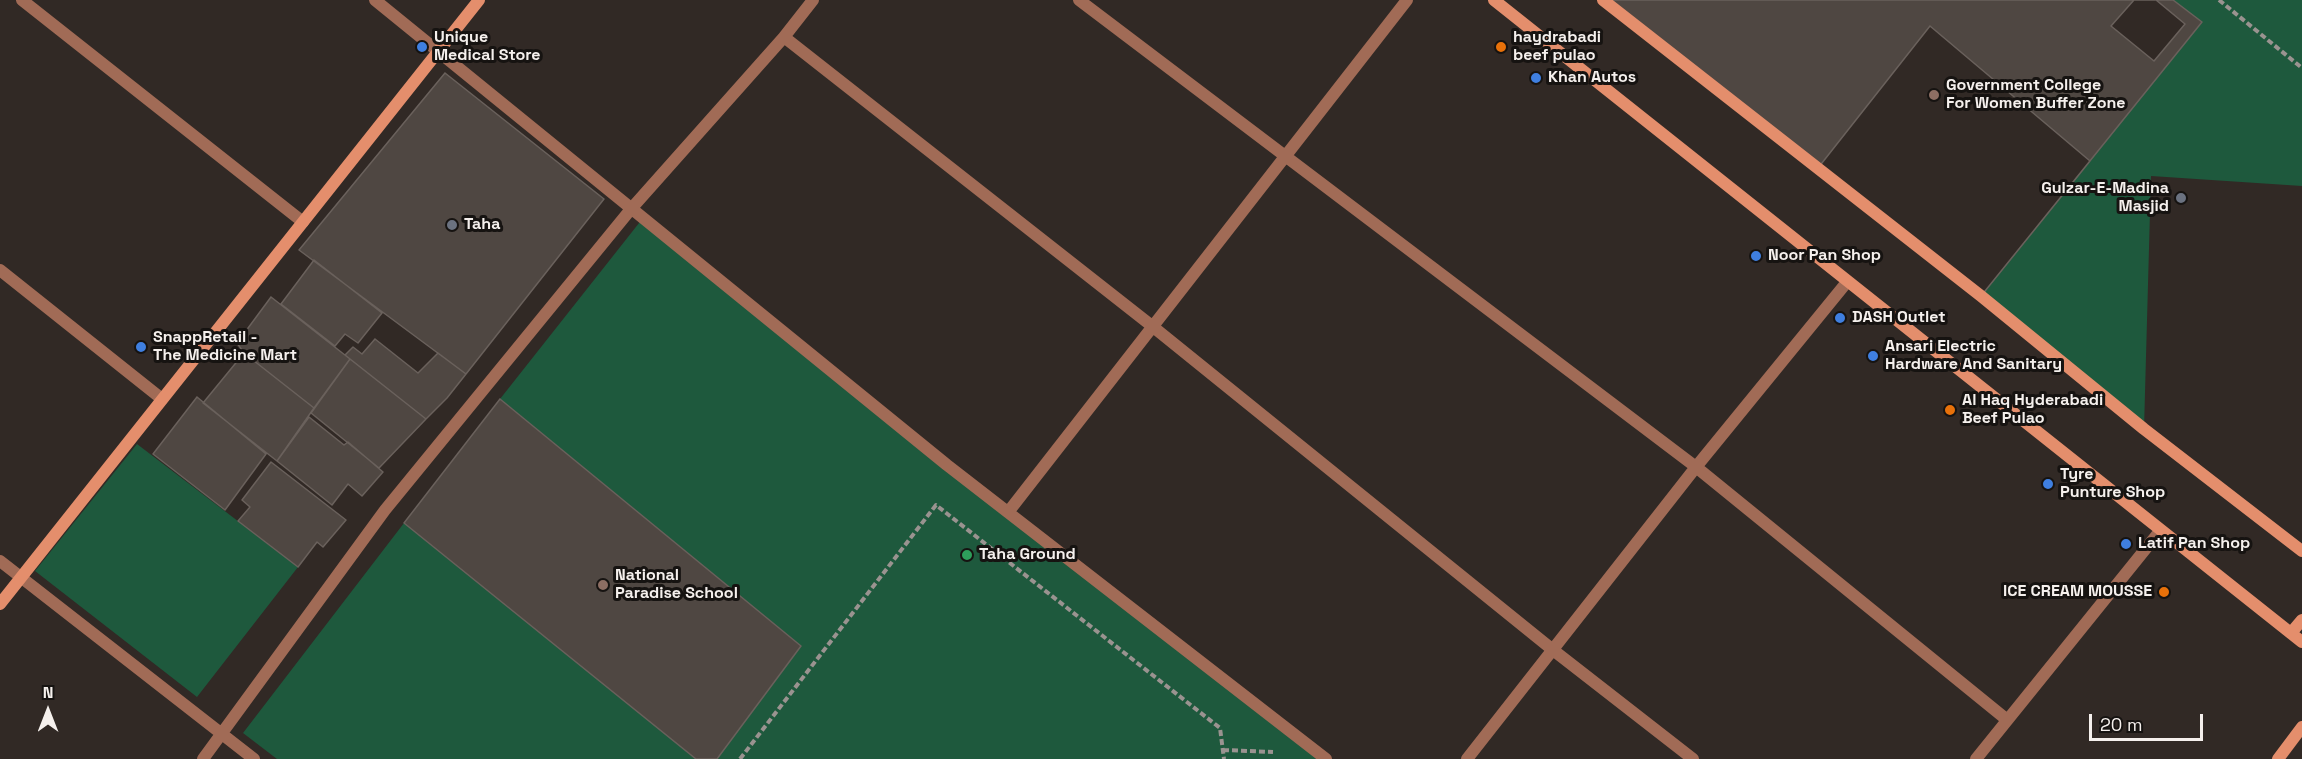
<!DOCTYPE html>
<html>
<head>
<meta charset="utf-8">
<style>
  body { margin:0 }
  #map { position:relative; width:2302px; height:759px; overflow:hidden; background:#312925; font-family:"Space Grotesk",sans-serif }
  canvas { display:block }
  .north { position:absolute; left:18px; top:681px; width:60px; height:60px; -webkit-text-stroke:4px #161311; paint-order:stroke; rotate:0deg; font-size:16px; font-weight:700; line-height:24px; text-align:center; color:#f5f0ed }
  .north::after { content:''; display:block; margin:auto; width:21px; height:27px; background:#f5f0ed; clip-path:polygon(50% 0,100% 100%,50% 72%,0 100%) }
  .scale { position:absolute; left:2089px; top:714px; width:114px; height:27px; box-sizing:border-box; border:3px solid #f5f0ed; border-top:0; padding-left:8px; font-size:18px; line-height:21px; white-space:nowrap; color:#f5f0ed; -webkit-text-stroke:4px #161311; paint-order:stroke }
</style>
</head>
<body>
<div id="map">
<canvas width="2302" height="759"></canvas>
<div class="north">N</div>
<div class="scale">20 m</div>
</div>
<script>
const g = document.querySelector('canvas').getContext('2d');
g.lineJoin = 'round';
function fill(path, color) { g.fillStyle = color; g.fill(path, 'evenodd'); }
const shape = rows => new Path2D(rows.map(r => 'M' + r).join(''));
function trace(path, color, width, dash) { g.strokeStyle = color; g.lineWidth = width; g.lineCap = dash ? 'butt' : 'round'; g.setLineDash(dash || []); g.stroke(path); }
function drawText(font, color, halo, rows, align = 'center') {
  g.font = font + ' "Space Grotesk",sans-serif'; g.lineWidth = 6; g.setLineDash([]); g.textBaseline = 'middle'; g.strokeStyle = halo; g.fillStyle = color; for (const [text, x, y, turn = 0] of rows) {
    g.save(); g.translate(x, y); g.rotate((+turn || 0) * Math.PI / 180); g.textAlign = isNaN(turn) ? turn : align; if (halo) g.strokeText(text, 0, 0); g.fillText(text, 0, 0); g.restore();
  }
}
fill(shape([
  [2173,0,2302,0,2302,186,2151,176,2144,429,1981,296,2201,23],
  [643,218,1317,759,717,759,801,646,500,399],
  [137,444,298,567,197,697,35,571],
  [404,523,696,759,277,759,243,733]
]), '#1e593d');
const building = shape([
  [1603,0,2173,0,2202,22,1981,296,1603,0],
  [2134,0,2156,0,2185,24,2154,61,2111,26,2134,0],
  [1930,26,2090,161,1981,296,1818,168,1930,26],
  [445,73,604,199,466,374,299,250,445,73],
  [314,260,382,313,358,343,345,334,335,346,281,304,314,260],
  [271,297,350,359,314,408,244,353,237,343,271,297],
  [375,339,418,373,438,353,466,374,447,398,426,419,345,355,353,347,362,354,375,339],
  [244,353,314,408,277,461,203,403,244,353],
  [350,359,426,419,379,468,311,413,350,359],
  [197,397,266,454,225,510,153,454,197,397],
  [500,399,801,646,717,759,696,759,404,523,500,399],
  [309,417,344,445,348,442,383,472,362,496,348,484,332,505,277,461,309,417],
  [271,462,346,520,323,547,317,542,298,567,238,521,250,507,242,500,271,462]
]);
fill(building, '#4f4742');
trace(building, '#6a615c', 1.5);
trace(shape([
  [2219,0,2302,68],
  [1223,750,1273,752],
  [740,759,936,505,1220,728,1224,759]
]), '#9a9390', 4, [6, 3]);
trace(shape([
  [22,0,303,222],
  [375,0,947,465,1326,759],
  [1079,0,1696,467,2006,719],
  [784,37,1152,326,1553,650,1693,759],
  [0,270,162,399],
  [1009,511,1407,0],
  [0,561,254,759],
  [203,759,385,510,631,209,784,37,813,0],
  [1467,759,1696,467,1847,282],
  [1976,759,2160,531]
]), '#a16b56', 12);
trace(shape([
  [1494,0,2302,642],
  [1603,0,1981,296,2144,429,2302,551],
  [0,604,479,0],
  [2291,633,2302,620],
  [2278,759,2302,727]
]), '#e48e6c', 12);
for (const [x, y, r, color] of [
  [422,47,6,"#3f7fe0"],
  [1501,47,6,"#e8710a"],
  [1536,78,6,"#3f7fe0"],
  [1934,95,6,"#8d6e63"],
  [2181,198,6,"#6b7280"],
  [452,225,6,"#6b7280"],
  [1756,256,6,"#3f7fe0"],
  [1840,318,6,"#3f7fe0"],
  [141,347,6,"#3f7fe0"],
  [1873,356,6,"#3f7fe0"],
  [1950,410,6,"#e8710a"],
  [2048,484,6,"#3f7fe0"],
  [2126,544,6,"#3f7fe0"],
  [967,555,6,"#2e9e5b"],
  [603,585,6,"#8d6e63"],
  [2164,592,6,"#e8710a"]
]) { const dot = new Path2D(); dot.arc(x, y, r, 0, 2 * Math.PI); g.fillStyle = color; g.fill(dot); trace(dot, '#161311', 2); }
drawText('bold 16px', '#f5f0ed', '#161311', [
  ["Unique",434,38],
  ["Medical Store",434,56],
  ["haydrabadi",1513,38],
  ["beef pulao",1513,56],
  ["Khan Autos",1548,78],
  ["Government College",1946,86],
  ["For Women Buffer Zone",1946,104],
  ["Gulzar-E-Madina",2169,189,"right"],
  ["Masjid",2169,207,"right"],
  ["Taha",464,225],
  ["Noor Pan Shop",1768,256],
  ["DASH Outlet",1852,318],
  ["SnappRetail -",153,338],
  ["The Medicine Mart",153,356],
  ["Ansari Electric",1885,347],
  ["Hardware And Sanitary",1885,365],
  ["Al Haq Hyderabadi",1962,401],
  ["Beef Pulao",1962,419],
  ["Tyre",2060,475],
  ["Punture Shop",2060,493],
  ["Latif Pan Shop",2138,544],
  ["Taha Ground",979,555],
  ["National",615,576],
  ["Paradise School",615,594],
  ["ICE CREAM MOUSSE",2152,592,"right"]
], 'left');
</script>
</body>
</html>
